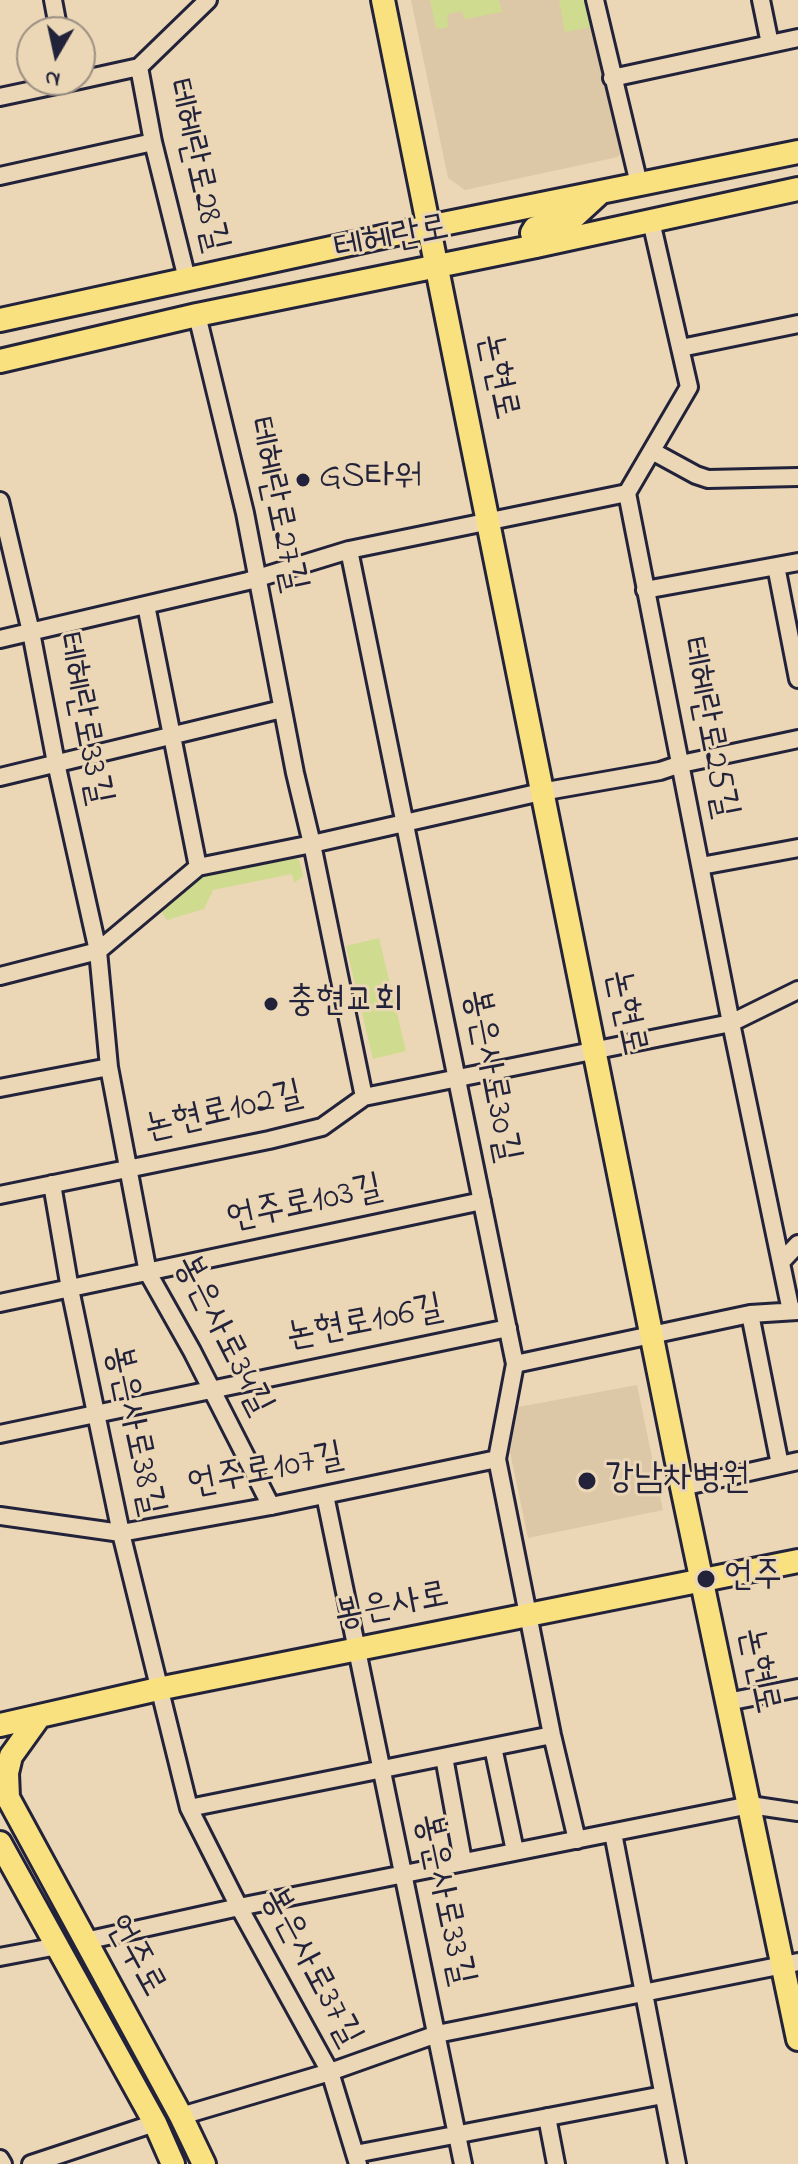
<!DOCTYPE html>
<html>
<head>
<meta charset="utf-8">
<style>
  body { margin:0 }
  #map { position:relative; width:798px; height:2164px; overflow:hidden; background:#ebd7b5; font-family:"Indie Flower",sans-serif }
  canvas { display:block }
  .north { position:absolute; left:16px; top:16px; width:80px; height:80px; box-sizing:border-box; background:#ebd7b5; border:2px solid #9b8f84; border-radius:50%; rotate:189deg; font-size:22px; font-weight:700; line-height:32px; text-align:center; color:#22223b }
  .north::after { content:''; display:block; margin:auto; width:28px; height:36px; background:#22223b; clip-path:polygon(50% 0,100% 100%,50% 72%,0 100%) }
</style>
</head>
<body>
<div id="map">
<canvas width="798" height="2164"></canvas>
<div class="north">N</div>
</div>
<script>
const g = document.querySelector('canvas').getContext('2d');
g.lineJoin = 'round';
function fill(path, color) { g.fillStyle = color; g.fill(path, 'evenodd'); }
const shape = rows => new Path2D(rows.map(r => 'M' + r).join(''));
function trace(path, color, width, dash) { g.strokeStyle = color; g.lineWidth = width; g.lineCap = dash ? 'butt' : 'round'; g.setLineDash(dash || []); g.stroke(path); }
function drawText(font, color, halo, rows, align = 'center') {
  g.font = font + ' "Indie Flower","Poor Story",sans-serif'; g.lineWidth = 6; g.setLineDash([]); g.textBaseline = 'middle'; g.strokeStyle = halo; g.fillStyle = color; for (const [text, x, y, turn = 0] of rows) {
    g.save(); g.translate(x, y); g.rotate((+turn || 0) * Math.PI / 180); g.textAlign = isNaN(turn) ? turn : align; if (halo) g.strokeText(text, 0, 0); g.fillText(text, 0, 0); g.restore();
  }
}
fill(shape([
  [411,0,591,0,626,146,618,157,465,190,448,178],
  [637,1385,663,1510,528,1538,510,1452,518,1407]
]), '#dcc8a7');
fill(shape([
  [430,0,499,0,502,12,465,19,461,11,449,14,447,17,449,27,436,29],
  [559,0,589,0,592,22,590,27,565,32],
  [293,858,299,860,303,876,294,883,292,874,213,890,204,909,167,920,161,911,161,907,205,872],
  [379,938,406,1051,373,1059,346,946]
]), '#cfdb8e');
const minor = shape([
  [53,0,59,32],
  [595,0,639,184],
  [761,0,770,44],
  [139,67,153,142,187,279],
  [612,78,798,38],
  [80,80,139,67,208,0],
  [0,97,80,80],
  [0,176,153,142],
  [651,221,689,387,627,493,731,1023,791,1311],
  [197,315,245,513,295,773,312,844,364,1097],
  [681,348,798,324],
  [652,451,696,475,708,479,798,477],
  [0,501,31,632,56,763,98,951,109,1067,148,1273,192,1351,271,1506],
  [349,550,515,1364,497,1459,552,1735,577,1840],
  [776,566,798,679],
  [645,590,798,562],
  [146,605,198,867],
  [0,639,248,581,349,550,627,493],
  [0,777,282,709],
  [701,866,798,848],
  [0,976,98,951,198,867,312,844,541,792,660,771,681,764,798,739],
  [0,1088,109,1067],
  [52,1184,70,1289,121,1533,189,1808,239,1907,330,2072,358,2164],
  [0,1195,269,1140,322,1127,364,1097,731,1023,798,990],
  [782,1261,798,1244],
  [0,1303,482,1201],
  [750,1314,780,1465],
  [515,1364,750,1314,798,1311],
  [0,1434,508,1328],
  [682,1487,798,1461],
  [325,1495,463,2164],
  [0,1516,121,1533,271,1506,497,1459],
  [727,1702,798,1688],
  [493,1747,515,1851],
  [444,1757,463,1861],
  [189,1808,552,1735],
  [613,1833,677,2164],
  [85,1941,239,1907,750,1805,798,1812],
  [0,1957,58,1946],
  [181,2116,330,2072,437,2034,798,1962],
  [547,2117,556,2164],
  [355,2154,663,2095],
  [0,2159,3,2164],
  [31,2164,155,2123]
]);
const major = shape([
  [383,0,682,1487,798,2039],
  [536,246,532,233,535,228,575,216,600,193],
  [0,320,428,227,798,152],
  [0,361,197,315,536,246,798,189],
  [0,1725,158,1689,798,1561],
  [0,1783,181,2116,204,2164],
  [8,1797,7,1773,11,1756,39,1717],
  [0,1843,155,2123,173,2164]
]);
trace(minor, '#22223b', 22);
trace(major, '#22223b', 28);
trace(minor, '#ebd7b5', 16);
trace(major, '#fae180', 22);
for (const [x, y, r, color] of [
  [303,480,8,"#22223b"],
  [271,1004,8,"#22223b"],
  [587,1481,10,"#22223b"],
  [706,1579,10,"#22223b"]
]) { const dot = new Path2D(); dot.arc(x, y, r, 0, 2 * Math.PI); g.fillStyle = color; g.fill(dot); trace(dot, '#ebd7b5', 3); }
drawText('36px', '#22223b', '#ebd7b5', [
  ["테헤란로28길",194,166,77],
  ["테헤란로",392,241,-11],
  ["논현로",495,377,78],
  ["테헤란로27길",274,505,78],
  ["테헤란로33길",81,719,79],
  ["테헤란로25길",706,728,79],
  ["논현로",623,1013,78],
  ["봉은사로30길",489,1076,79],
  ["논현로102길",224,1114,-13],
  ["언주로103길",305,1206,-12],
  ["논현로106길",365,1325,-11],
  ["봉은사로34길",221,1336,63],
  ["봉은사로38길",132,1431,78],
  ["언주로107길",266,1473,-11],
  ["봉은사로",392,1608,-11],
  ["논현로",756,1671,78],
  ["봉은사로33길",442,1900,78],
  ["언주로",133,1957,61],
  ["봉은사로37길",309,1968,62]
]);
drawText('36px', '#22223b', '#ebd7b5', [
  ["GS타워",319,480],
  ["충현교회",287,1004],
  ["강남차병원",605,1481],
  ["언주",724,1579]
], 'left');
</script>
</body>
</html>
